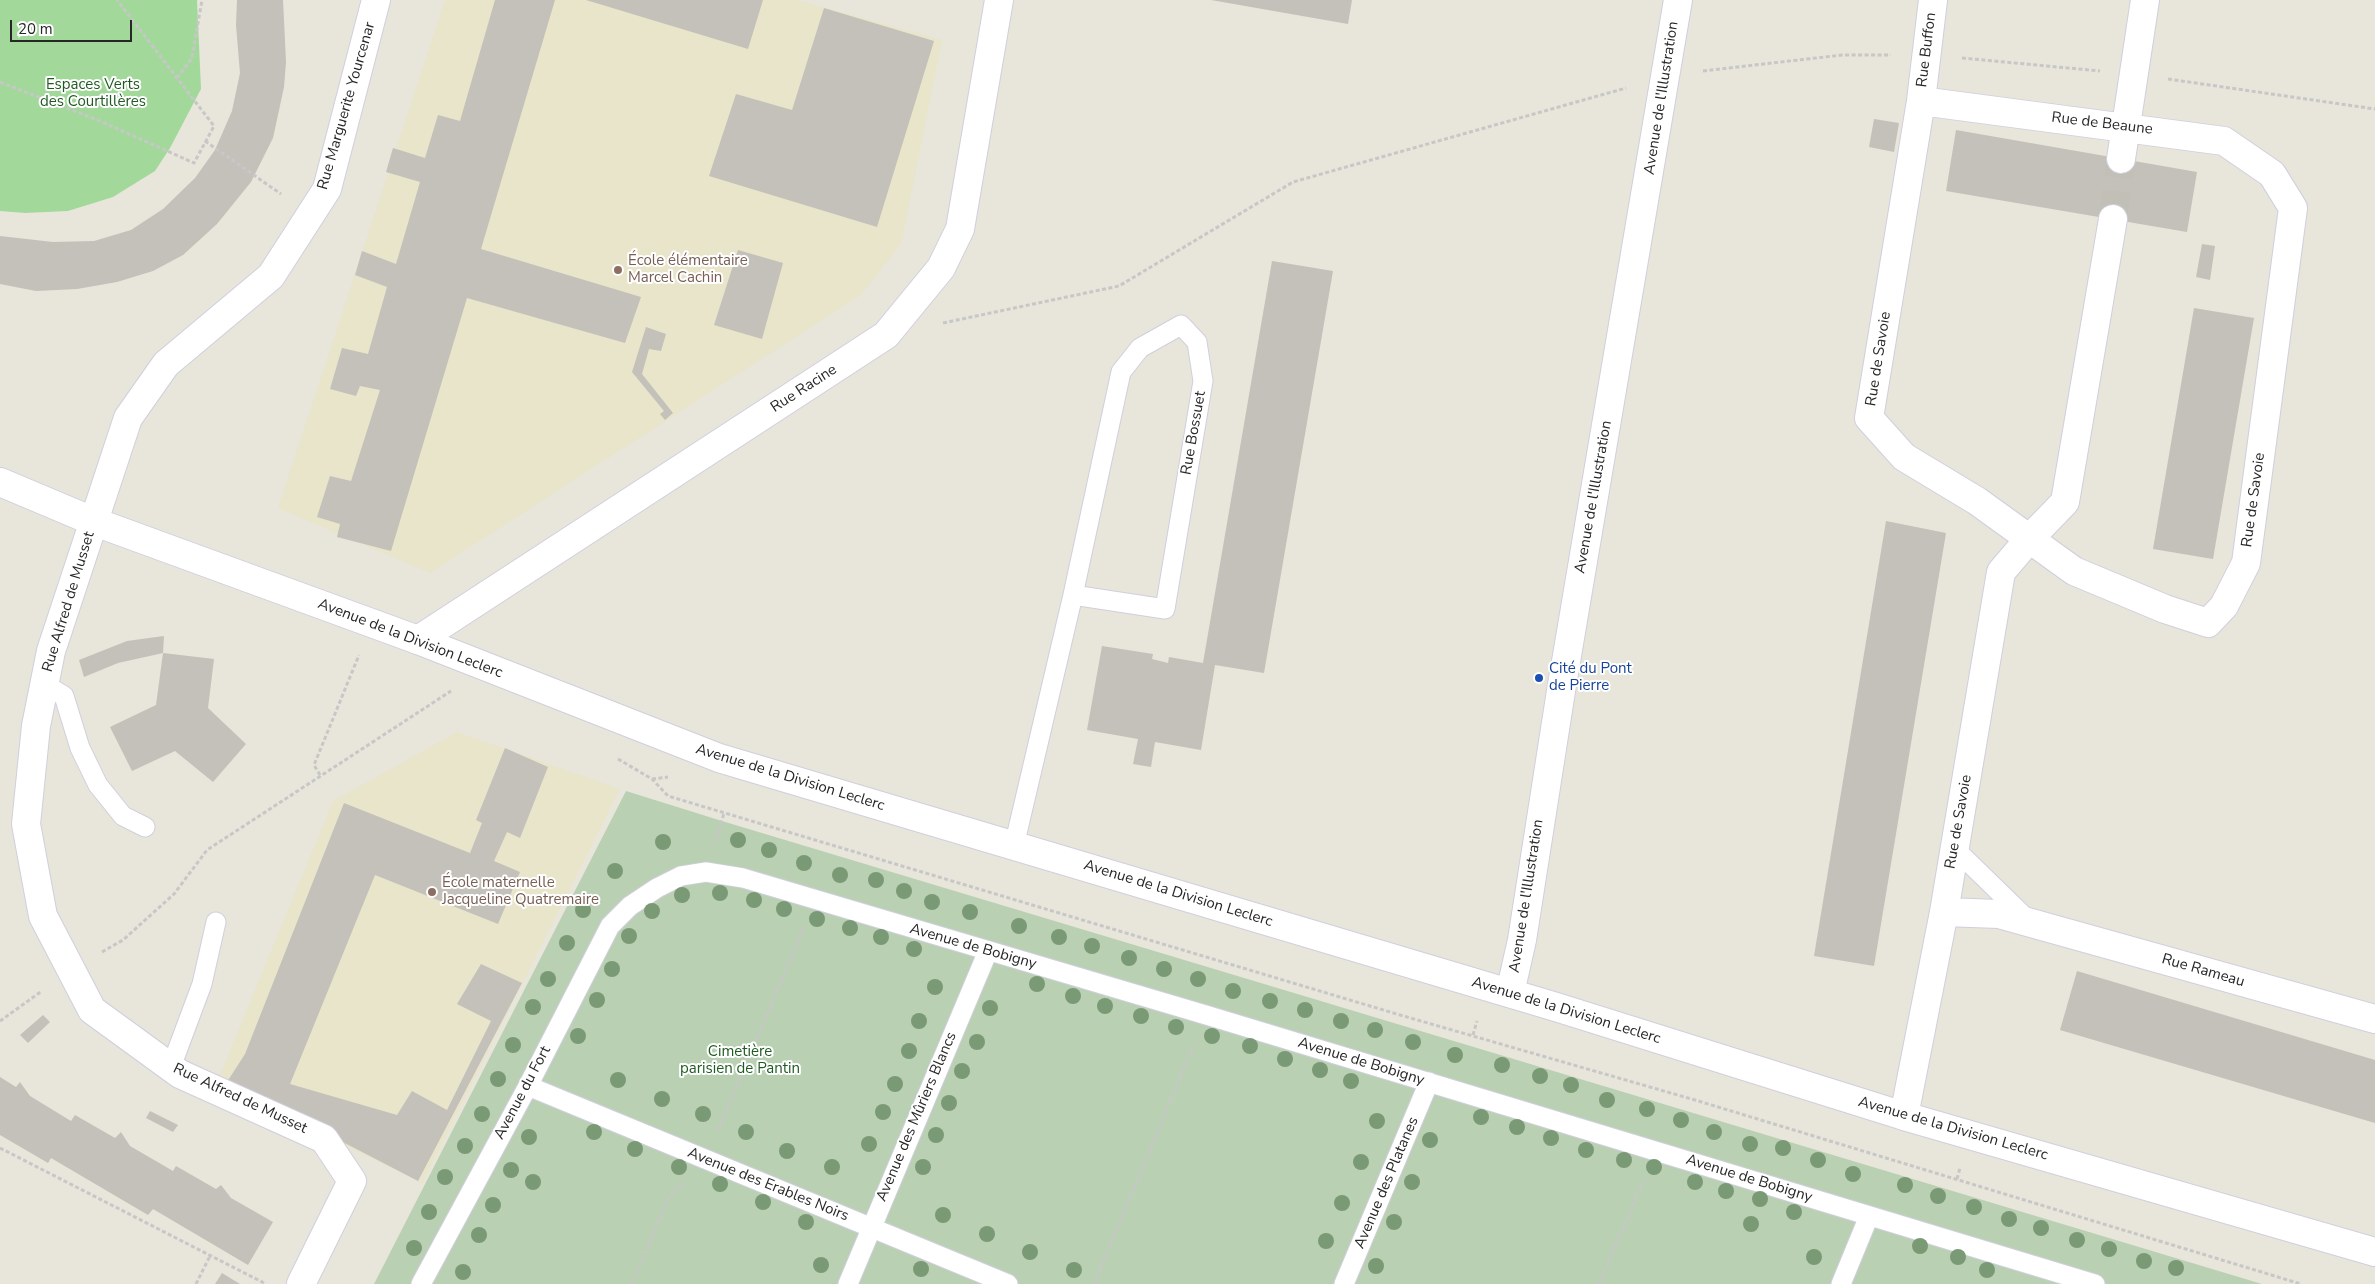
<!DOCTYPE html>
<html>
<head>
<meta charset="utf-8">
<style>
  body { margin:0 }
  #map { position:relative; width:2375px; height:1284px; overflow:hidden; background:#e8e5da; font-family:"Nunito Sans",sans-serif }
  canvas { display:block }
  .scale { position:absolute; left:10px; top:20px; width:122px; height:22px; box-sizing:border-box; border:2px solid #272727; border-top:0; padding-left:6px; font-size:15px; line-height:18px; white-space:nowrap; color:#272727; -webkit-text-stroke:4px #fff; paint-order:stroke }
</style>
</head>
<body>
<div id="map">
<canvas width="2375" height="1284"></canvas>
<div class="scale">20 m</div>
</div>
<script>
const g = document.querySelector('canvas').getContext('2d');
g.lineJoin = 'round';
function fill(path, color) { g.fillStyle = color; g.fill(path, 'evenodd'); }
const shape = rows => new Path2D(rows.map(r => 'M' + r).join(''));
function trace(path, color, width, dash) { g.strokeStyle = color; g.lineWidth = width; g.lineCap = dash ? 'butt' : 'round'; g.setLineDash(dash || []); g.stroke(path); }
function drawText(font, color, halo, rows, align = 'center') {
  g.font = font + ' "Nunito Sans",sans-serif'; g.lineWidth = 4; g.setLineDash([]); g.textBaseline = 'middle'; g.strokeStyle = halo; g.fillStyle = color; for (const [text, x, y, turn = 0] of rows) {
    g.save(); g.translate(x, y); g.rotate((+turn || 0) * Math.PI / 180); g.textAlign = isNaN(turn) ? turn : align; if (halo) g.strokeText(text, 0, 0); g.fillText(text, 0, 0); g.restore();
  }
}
fill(shape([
  [445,0,797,0,942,40,901,244,861,295,430,573,278,508],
  [457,732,620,789,422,1183,217,1082,333,801]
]), '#e8e5ca');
fill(shape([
  [0,0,197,0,201,89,170,148,155,171,113,197,68,211,25,213,0,211]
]), '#a2d99b');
fill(shape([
  [626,791,722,821,2262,1284,374,1284]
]), '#bad0b3');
fill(shape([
  [237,0,283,0,286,62,284,87,273,138,251,182,217,224,183,255,153,271,117,282,77,289,36,291,0,284,0,236,53,242,94,241,131,230,163,209,195,178,215,150,232,111,240,73,236,25],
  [495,0,555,0,481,249,641,297,625,343,467,298,391,551,337,537,340,524,317,517,330,476,351,481,380,390,360,386,356,396,330,389,342,348,368,354,387,287,355,275,362,251,396,264,420,182,386,172,393,148,425,158,438,115,460,121],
  [586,0,763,0,748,49],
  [1211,0,1352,0,1348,24],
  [824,8,934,41,877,227,709,176,736,94,792,110],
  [1874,119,1899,123,1894,152,1869,147],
  [1956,130,2197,172,2187,232,1946,191],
  [2202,244,2215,246,2210,280,2196,277],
  [738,250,783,263,762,339,714,325],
  [1272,261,1333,271,1264,673,1215,665,1201,750,1155,742,1151,767,1133,764,1138,739,1087,730,1102,646,1153,654,1152,659,1168,663,1169,657,1203,663],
  [2194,308,2254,318,2213,559,2153,549],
  [646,327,666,334,661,351,649,349,642,374,673,413,665,420,660,414,664,411,632,372],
  [1886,521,1946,533,1874,966,1814,956],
  [164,636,163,653,214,659,208,708,246,744,213,782,175,751,132,771,110,727,156,705,163,653,118,663,84,677,79,660,127,641],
  [505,748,548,767,520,838,507,832,494,861,520,872,498,924,375,875,290,1084,397,1115,412,1091,447,1110,491,1021,457,1004,481,964,522,983,418,1181,227,1082,245,1054,344,803,470,853,482,823,476,820],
  [2077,971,2375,1060,2375,1123,2060,1030],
  [43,1015,50,1022,28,1043,20,1035],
  [0,1077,16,1087,20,1082,30,1096,71,1121,75,1115,115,1138,121,1132,130,1146,173,1171,176,1166,216,1189,221,1185,231,1198,273,1222,248,1265,153,1209,148,1215,51,1158,48,1163,0,1135],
  [150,1111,178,1125,173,1132,146,1118],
  [222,1273,240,1284,215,1284]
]), '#c3c1b9');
trace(shape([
  [2113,219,2121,159]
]), '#c1bfb6', 28, [28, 14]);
const service = shape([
  [44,684,64,696,80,748,98,785,123,816,145,827],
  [1014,846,1073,595,1121,372,1140,348,1181,325,1197,342,1203,381,1165,609,1073,595],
  [1955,849,2029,921],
  [171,1067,202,984,216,922],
  [528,1086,1008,1284],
  [421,1284,528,1086,610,926,630,906,657,888,681,876,706,872,743,878,1206,1015,2095,1284],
  [848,1284,988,951],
  [1344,1284,1429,1082],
  [1841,1284,1869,1216]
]);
const minor = shape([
  [1921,101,2224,141,2272,174,2293,208,2246,563,2224,606,2208,623,2165,609,2074,571,1977,501,1904,457,1869,418,1921,101,1933,0],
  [2121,159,2145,0],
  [1944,912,1999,914,2375,1019],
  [1904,1116,1944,912,2001,572,2030,538,2065,502,2113,219],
  [301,1284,352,1181,324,1139,180,1074,92,1010,43,916,26,824,36,726,51,651,128,418,166,364,271,276,327,189,376,0]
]);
const tertiary = shape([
  [418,640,886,335,941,268,960,229,999,0],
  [1510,993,1522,940,1561,691,1678,0]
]);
const secondary = shape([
  [0,482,95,522,418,640,719,758,1556,1007,1904,1116,2375,1252]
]);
trace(service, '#d0cfde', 21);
trace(minor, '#d0cfde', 30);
trace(tertiary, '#d0cfde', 30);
trace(secondary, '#d0cfde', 30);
trace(shape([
  [1962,58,2100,71],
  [1703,71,1842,55,1891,55],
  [177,78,192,58,202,0],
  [2168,79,2375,109],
  [0,82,100,121,194,163,214,126,117,0],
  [205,141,281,194],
  [943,323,1119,286,1293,182,1626,88],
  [618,759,652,779,668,796,1400,1015,1695,1100,2301,1284],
  [320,775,314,765,359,655],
  [652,779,668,777],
  [715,843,724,813],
  [102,952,123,940,174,894,207,850,451,691],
  [0,1021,42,991],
  [1473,1035,1477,1021],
  [718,1130,803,929],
  [0,1148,266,1284],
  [1957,1179,1960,1168],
  [196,1284,210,1256],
  [632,1284,669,1197,684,1183],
  [1094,1284,1194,1044],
  [1599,1284,1644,1180]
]), '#c7c7c7', 3, [4, 2.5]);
trace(service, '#fff', 19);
trace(minor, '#fff', 28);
trace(tertiary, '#fff', 28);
trace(secondary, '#fff', 28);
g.fillStyle = '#7a9975';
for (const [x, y] of [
  [738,840],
  [663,842],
  [769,850],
  [804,863],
  [615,871],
  [840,875],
  [876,880],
  [904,891],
  [720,893],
  [682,895],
  [754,900],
  [932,902],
  [784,909],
  [583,910],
  [652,911],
  [970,912],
  [817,919],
  [1019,926],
  [850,928],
  [629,936],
  [881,937],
  [1059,937],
  [567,943],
  [1092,946],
  [914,949],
  [1129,958],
  [612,969],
  [1164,969],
  [548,979],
  [1198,979],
  [1037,984],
  [935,987],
  [1233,991],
  [1073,996],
  [597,1000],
  [1270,1001],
  [1105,1006],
  [533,1007],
  [990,1008],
  [1305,1010],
  [1141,1016],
  [919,1021],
  [1341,1021],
  [1176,1027],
  [1375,1030],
  [578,1036],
  [1212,1036],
  [977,1042],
  [1413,1042],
  [513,1045],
  [1250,1046],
  [909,1051],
  [1455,1055],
  [1285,1059],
  [1502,1065],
  [1320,1070],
  [962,1071],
  [1540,1076],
  [498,1079],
  [618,1080],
  [1351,1081],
  [895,1084],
  [1571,1085],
  [662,1099],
  [1607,1100],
  [949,1103],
  [1647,1109],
  [883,1112],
  [482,1114],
  [703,1114],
  [1481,1117],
  [1681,1120],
  [1377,1121],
  [1517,1127],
  [594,1132],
  [746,1132],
  [1714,1132],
  [936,1135],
  [529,1137],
  [1551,1138],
  [1430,1140],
  [869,1144],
  [1750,1144],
  [465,1146],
  [1783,1148],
  [635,1149],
  [1586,1150],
  [787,1151],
  [1624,1160],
  [1818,1160],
  [1361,1162],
  [679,1167],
  [832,1167],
  [923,1167],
  [1654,1167],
  [511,1170],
  [1853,1174],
  [445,1177],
  [533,1182],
  [1412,1182],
  [1695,1182],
  [720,1184],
  [1905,1185],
  [1726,1191],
  [1938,1196],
  [1760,1199],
  [763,1202],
  [1342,1203],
  [493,1205],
  [1974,1207],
  [429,1212],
  [1794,1212],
  [943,1215],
  [2009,1219],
  [806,1222],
  [1394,1222],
  [1751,1224],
  [2041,1228],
  [987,1234],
  [479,1235],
  [2077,1240],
  [1326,1241],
  [1920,1246],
  [414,1248],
  [2109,1249],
  [1030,1252],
  [1814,1257],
  [1958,1257],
  [2144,1261],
  [821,1265],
  [1376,1266],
  [2176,1268],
  [921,1269],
  [1074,1270],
  [1987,1270],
  [463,1272]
]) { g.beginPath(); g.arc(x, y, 8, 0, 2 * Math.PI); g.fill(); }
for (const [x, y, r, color] of [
  [618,270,5,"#8d6e63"],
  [1539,678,5,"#1a4fb4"],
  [432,892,5,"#8d6e63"]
]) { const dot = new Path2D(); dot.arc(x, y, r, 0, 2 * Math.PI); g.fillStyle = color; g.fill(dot); trace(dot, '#fff', 2); }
drawText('15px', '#272727', '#fff', [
  ["Rue Buffon",1927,50,-83],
  ["Avenue de l'Illustration",1662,98,-81],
  ["Rue Marguerite Yourcenar",347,106,-74],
  ["Rue de Beaune",2102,124,7],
  ["Rue de Savoie",1879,359,-81],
  ["Rue Racine",804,389,-33],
  ["Rue Bossuet",1194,433,-80],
  ["Avenue de l'Illustration",1594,497,-80],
  ["Rue de Savoie",2254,500,-82],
  ["Rue Alfred de Musset",69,602,-73],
  ["Avenue de la Division Leclerc",410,639,21],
  ["Avenue de la Division Leclerc",790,778,17],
  ["Rue de Savoie",1959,822,-80],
  ["Avenue de la Division Leclerc",1178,894,17],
  ["Avenue de l'Illustration",1527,896,-81],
  ["Avenue de Bobigny",973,947,16],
  ["Rue Rameau",2203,971,16],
  ["Avenue de la Division Leclerc",1566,1011,17],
  ["Avenue de Bobigny",1361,1062,17],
  ["Avenue du Fort",523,1093,-62],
  ["Rue Alfred de Musset",240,1099,25],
  ["Avenue des Mûriers Blancs",917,1117,-67],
  ["Avenue de la Division Leclerc",1953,1129,16],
  ["Avenue de Bobigny",1749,1179,17],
  ["Avenue des Platanes",1387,1183,-67],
  ["Avenue des Erables Noirs",768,1185,22]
]);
drawText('15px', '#205a22', '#fff', [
  ["Espaces Verts",93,85],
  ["des Courtillères",93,102],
  ["Cimetière",740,1052],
  ["parisien de Pantin",740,1069]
]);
drawText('15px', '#785e54', '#fff', [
  ["École élémentaire",628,261],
  ["Marcel Cachin",628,278],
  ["École maternelle",442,883],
  ["Jacqueline Quatremaire",442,900]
], 'left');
drawText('15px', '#164399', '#fff', [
  ["Cité du Pont",1549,669],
  ["de Pierre",1549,686]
], 'left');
</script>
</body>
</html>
